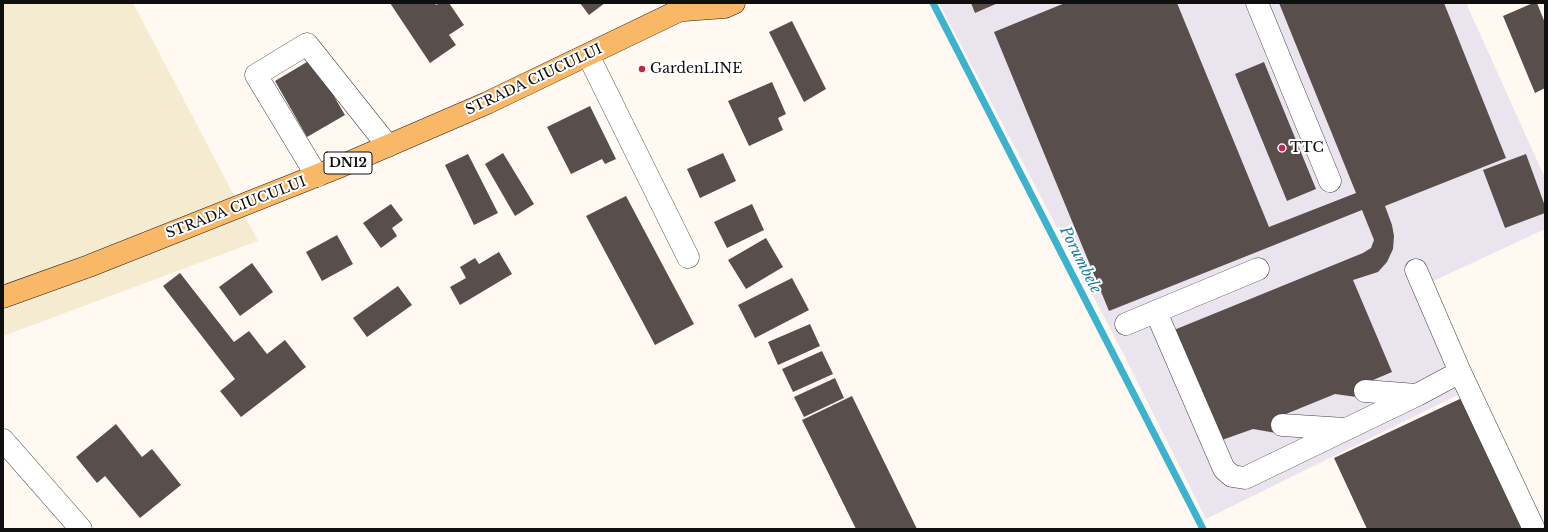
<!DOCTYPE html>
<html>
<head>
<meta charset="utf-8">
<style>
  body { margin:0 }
  #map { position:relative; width:1548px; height:532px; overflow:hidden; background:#fff9f1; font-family:"Libre Baskerville",serif }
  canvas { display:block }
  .frame { position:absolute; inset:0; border:4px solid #0f0f0f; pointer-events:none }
</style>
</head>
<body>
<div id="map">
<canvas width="1548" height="532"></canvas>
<div class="frame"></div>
</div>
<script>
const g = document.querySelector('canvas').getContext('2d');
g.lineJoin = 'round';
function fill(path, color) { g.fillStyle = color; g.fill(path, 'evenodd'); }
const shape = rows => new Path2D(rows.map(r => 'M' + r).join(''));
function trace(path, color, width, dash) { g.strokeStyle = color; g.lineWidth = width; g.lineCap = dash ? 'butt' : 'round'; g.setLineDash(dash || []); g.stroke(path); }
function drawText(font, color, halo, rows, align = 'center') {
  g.font = font + ' "Libre Baskerville",serif'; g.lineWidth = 4; g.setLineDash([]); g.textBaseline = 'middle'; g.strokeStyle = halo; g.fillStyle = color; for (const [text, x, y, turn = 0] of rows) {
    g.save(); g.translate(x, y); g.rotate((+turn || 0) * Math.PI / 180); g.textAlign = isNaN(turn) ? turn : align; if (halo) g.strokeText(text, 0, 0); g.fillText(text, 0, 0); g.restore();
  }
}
fill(shape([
  [939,3,1466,3,1545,178,1545,229,1429,283,1474,387,1206,519,1122,351]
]), '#eae4ee');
fill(shape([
  [3,3,133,3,258,241,3,336]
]), '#f5ebd1');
trace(shape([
  [933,3,1203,529]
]), '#3cb3ce', 7);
fill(shape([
  [390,3,435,3,436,5,440,3,449,3,464,25,449,35,456,45,430,63],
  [580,3,605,3,589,15],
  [971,3,998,3,975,13],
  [1065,3,1177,3,1269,227,1356,193,1279,3,1444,3,1506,158,1385,206,1392,225,1394,236,1393,249,1387,262,1378,272,1353,280,1392,372,1366,383,1364,398,1335,394,1281,416,1282,434,1253,429,1222,440,1174,330,1363,253,1371,248,1374,240,1362,210,1109,311,994,32],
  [1533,3,1537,3,1545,23,1545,88,1535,93,1503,16],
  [792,21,826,89,804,102,769,32],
  [312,59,345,115,307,137,275,81],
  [1264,62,1316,189,1287,201,1235,74],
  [772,82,786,114,778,118,783,130,749,146,728,101],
  [590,106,616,159,605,164,602,159,571,174,547,127],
  [503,153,534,204,515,216,485,164],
  [723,153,736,181,700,198,687,169],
  [468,154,498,213,474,225,445,165],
  [1526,154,1545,206,1545,213,1505,228,1483,170],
  [626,196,694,324,655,345,586,216],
  [391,204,403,220,392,228,397,236,381,248,363,223],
  [752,204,764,230,727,248,714,222],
  [337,235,353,264,322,281,306,252],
  [766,238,783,267,746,289,728,260],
  [499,252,512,274,460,305,450,287,466,278,460,267,475,258,479,264],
  [252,263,273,292,240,316,219,287],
  [180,273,234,342,249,331,267,354,285,340,306,367,241,417,220,391,235,379,163,286],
  [792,278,809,310,755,338,738,305],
  [398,286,412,305,367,337,353,318],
  [810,324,820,346,778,365,768,342],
  [822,351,833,374,793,392,782,369],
  [835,378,844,398,804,417,794,397],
  [852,396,917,529,856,529,802,420],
  [1464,397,1526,529,1367,529,1334,458],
  [116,424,142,457,152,449,181,485,140,518,105,476,97,483,76,457]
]), '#584e4b');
const minor = shape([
  [1257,3,1330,181],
  [588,55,688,257],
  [317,176,256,75,307,44,388,146],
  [1416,270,1460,372,1534,529],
  [1156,312,1224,469,1232,476,1245,478,1417,395,1460,372],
  [1126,324,1258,269],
  [1365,391,1416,395],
  [1282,425,1345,429],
  [3,440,81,529]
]);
const major = shape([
  [684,10,725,7,734,3],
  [3,297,89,266,341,166,487,103,695,3]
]);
trace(minor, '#424242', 23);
trace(major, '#202020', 23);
trace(minor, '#fff', 22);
trace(major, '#f9b768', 22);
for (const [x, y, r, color] of [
  [642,69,4,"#c1264e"],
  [1282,148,4,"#c1264e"]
]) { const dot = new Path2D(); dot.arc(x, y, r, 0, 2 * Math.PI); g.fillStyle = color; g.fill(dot); trace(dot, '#fff', 1.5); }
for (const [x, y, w] of [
  [348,163,48]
]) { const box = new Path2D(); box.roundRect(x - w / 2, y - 11, w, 22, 3); g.fillStyle = '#fff'; g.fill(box); trace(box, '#0f0f0f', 1); }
drawText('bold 13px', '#0f0f0f', null, [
  ["DN12",348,163]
]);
drawText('14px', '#0f0f0f', '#fff', [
  ["GardenLINE",650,69],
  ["TTC",1290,148]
], 'left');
drawText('14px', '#0f0f0f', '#fff', [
  ["STRADA CIUCULUI",534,80,-25],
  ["STRADA CIUCULUI",236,208,-21]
]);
drawText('italic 15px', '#177e9c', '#fff', [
  ["Porumbele",1080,260,63]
]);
</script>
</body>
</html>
